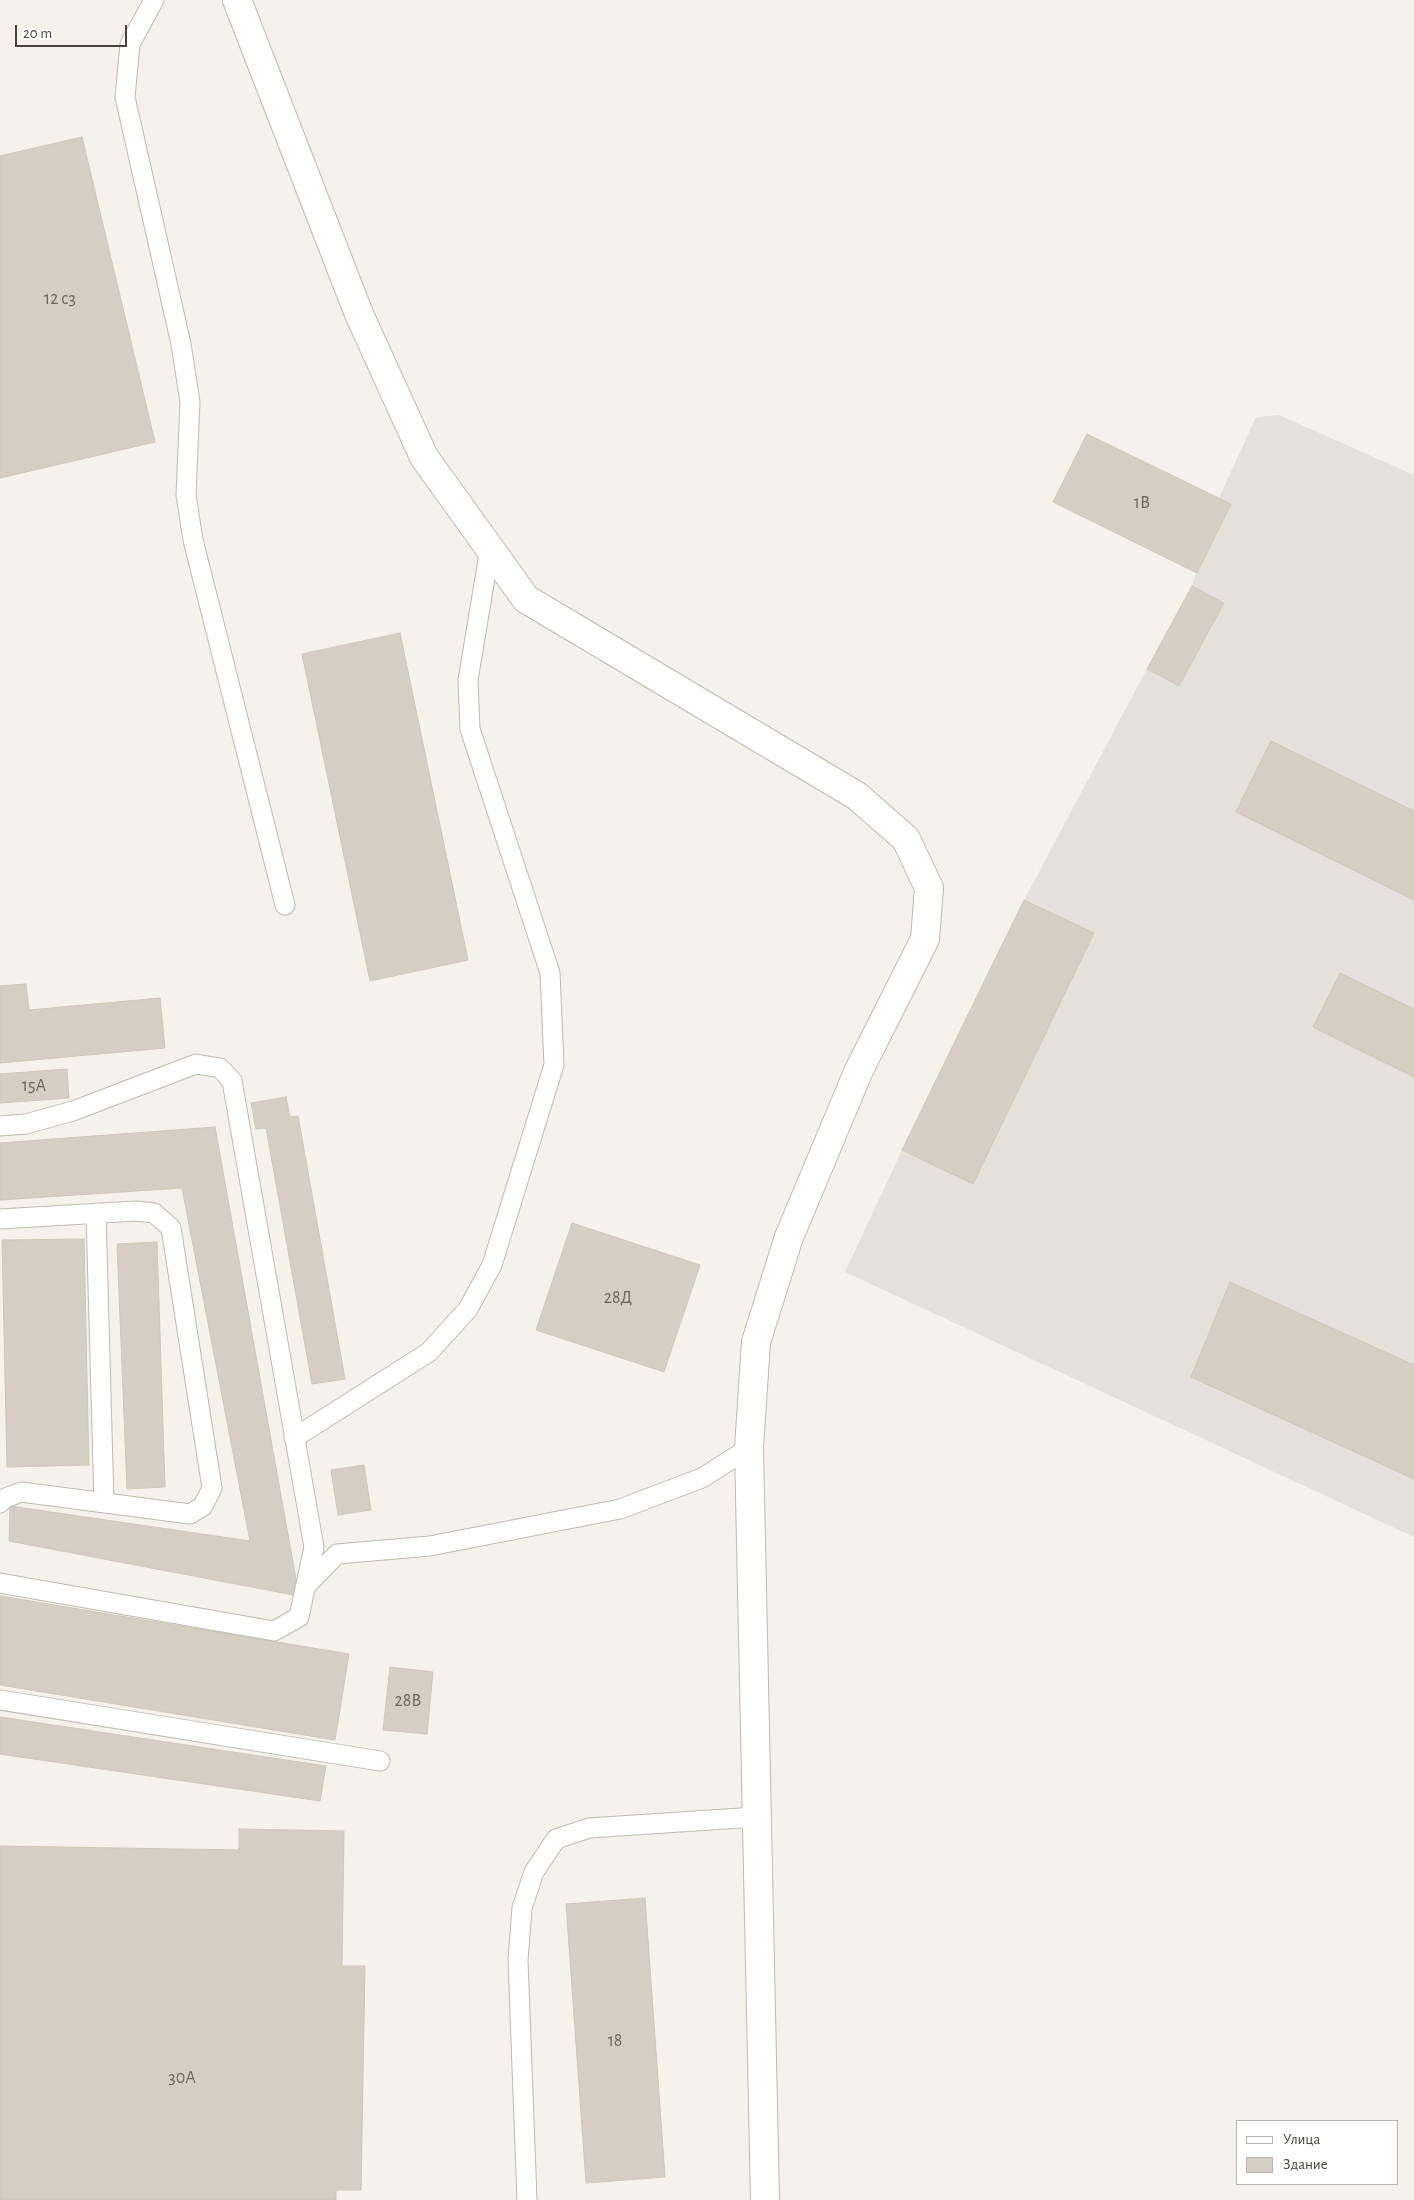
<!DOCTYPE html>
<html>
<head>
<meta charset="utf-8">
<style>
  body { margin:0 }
  #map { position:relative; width:1414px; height:2200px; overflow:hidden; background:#f4f2eb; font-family:"Alegreya Sans",sans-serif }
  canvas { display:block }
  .legend { position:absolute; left:1236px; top:2120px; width:162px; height:65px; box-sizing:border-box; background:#fff; border:1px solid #b6b4b0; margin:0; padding:6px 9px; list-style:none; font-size:15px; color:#48433a }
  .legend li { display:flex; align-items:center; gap:10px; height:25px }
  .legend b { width:25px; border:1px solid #b6b4b0 }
  .scale { position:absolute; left:15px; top:25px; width:112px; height:22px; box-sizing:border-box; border:2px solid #48433a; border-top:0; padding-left:6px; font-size:15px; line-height:18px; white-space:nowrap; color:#48433a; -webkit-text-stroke:4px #fff; paint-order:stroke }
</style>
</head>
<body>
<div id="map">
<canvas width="1414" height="2200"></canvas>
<ul class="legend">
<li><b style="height:6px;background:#fff"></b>Улица</li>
<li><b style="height:14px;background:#d5cec2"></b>Здание</li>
</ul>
<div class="scale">20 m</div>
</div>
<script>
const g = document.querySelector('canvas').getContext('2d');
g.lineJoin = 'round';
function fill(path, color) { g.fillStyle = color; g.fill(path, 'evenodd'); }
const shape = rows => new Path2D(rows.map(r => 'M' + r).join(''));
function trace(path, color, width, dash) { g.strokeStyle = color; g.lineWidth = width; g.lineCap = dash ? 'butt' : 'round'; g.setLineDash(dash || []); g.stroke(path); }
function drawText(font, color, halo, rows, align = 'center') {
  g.font = font + ' "Alegreya Sans",sans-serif'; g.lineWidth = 4; g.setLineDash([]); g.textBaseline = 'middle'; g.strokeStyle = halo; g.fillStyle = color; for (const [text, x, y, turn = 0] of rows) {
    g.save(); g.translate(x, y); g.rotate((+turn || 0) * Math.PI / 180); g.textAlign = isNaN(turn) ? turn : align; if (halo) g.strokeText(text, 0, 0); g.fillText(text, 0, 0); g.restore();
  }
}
fill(shape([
  [1279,415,1414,475,1414,1537,845,1272,902,1150,973,1183,1094,934,1024,900,1147,669,1179,686,1224,603,1192,586,1219,498,1256,417]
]), '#e4e1dc');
const building = shape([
  [82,137,155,442,0,478,0,156,82,137],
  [1087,434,1231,504,1197,573,1053,502,1087,434],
  [1192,586,1224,603,1179,686,1147,669,1192,586],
  [400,633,468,960,370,981,302,654,400,633],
  [1271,741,1414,811,1414,900,1236,812,1271,741],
  [1024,900,1094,933,973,1184,902,1150,1024,900],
  [1340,973,1414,1009,1414,1077,1313,1027,1340,973],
  [26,984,29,1010,160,998,165,1048,0,1063,0,986,26,984],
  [67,1069,69,1098,0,1103,0,1074,67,1069],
  [286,1097,290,1117,298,1116,345,1379,312,1384,266,1128,256,1129,251,1103,286,1097],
  [215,1127,299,1596,9,1541,10,1506,250,1541,182,1188,0,1200,0,1143,215,1127],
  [572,1223,700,1265,664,1372,536,1330,572,1223],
  [84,1239,89,1465,7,1467,2,1240,84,1239],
  [157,1242,165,1487,127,1489,117,1244,157,1242],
  [1230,1282,1414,1365,1414,1479,1191,1377,1230,1282],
  [364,1465,371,1510,338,1515,331,1470,364,1465],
  [0,1596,349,1654,335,1740,0,1685,0,1596],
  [390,1667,433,1672,427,1734,383,1730,390,1667],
  [0,1717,326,1766,320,1801,0,1754,0,1717],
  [239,1829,344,1831,342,1966,365,1966,361,2190,336,2190,336,2200,0,2200,0,1846,239,1850,239,1829],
  [645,1898,665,2177,586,2183,566,1904,645,1898]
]);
fill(building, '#d5cec2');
trace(building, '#cfc6b5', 1);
const lane = shape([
  [154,0,130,44,125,97,181,344,190,402,186,495,193,540,285,905],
  [0,1126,26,1124,73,1111,196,1064,220,1068,232,1081,314,1547,299,1617,274,1631,0,1583],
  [96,1213,104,1503],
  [0,1219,136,1211,154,1213,171,1228,212,1488,203,1506,190,1514,21,1492,3,1499,0,1503],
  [294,1438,429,1352,468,1309,492,1265,554,1065,550,973,470,729,468,680,490,548],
  [305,1587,337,1554,430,1546,620,1509,702,1478,749,1448],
  [0,1700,380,1761],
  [527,2200,518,1960,522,1908,534,1872,556,1839,589,1828,756,1817]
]);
const street = shape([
  [237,0,359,314,424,457,526,599,857,796,906,839,929,888,925,939,859,1070,789,1237,756,1342,749,1448,765,2200]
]);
trace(lane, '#bfbaae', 21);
trace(street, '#bfbaae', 30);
trace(lane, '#fff', 19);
trace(street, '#fff', 28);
drawText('18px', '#6b665c', null, [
  ["12 с3",60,299],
  ["1В",1142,503],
  ["15А",34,1086],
  ["28Д",618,1298],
  ["28В",408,1701],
  ["18",615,2041],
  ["30А",182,2078]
]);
</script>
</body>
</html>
